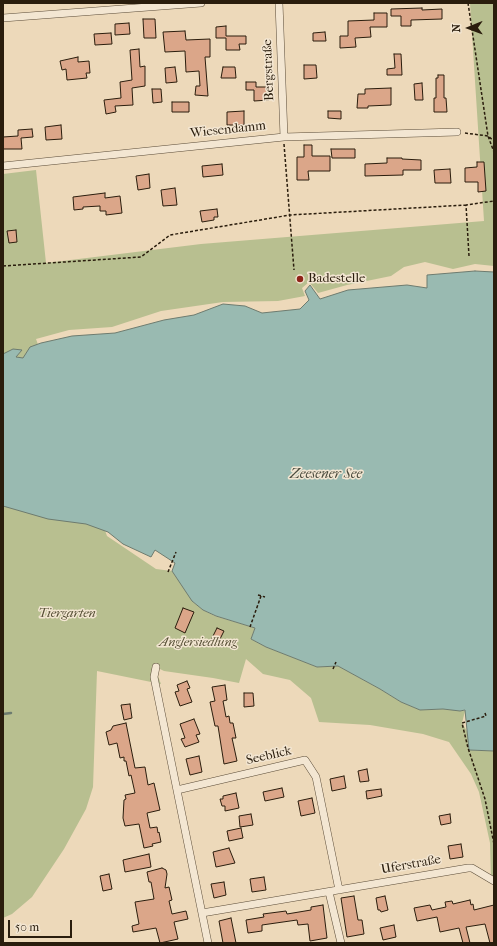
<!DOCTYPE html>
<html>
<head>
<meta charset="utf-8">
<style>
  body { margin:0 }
  #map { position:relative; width:497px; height:946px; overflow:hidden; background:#edd9ba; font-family:"IM FELL French Canon",serif }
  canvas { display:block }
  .frame { position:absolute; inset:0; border:4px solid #2a1d0d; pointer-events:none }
  .north { position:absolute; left:449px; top:8px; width:40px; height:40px; -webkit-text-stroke:3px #f3e6d2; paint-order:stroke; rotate:269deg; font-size:11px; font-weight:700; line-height:16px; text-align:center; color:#2a1d0d }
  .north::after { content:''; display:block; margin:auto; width:14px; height:18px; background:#2a1d0d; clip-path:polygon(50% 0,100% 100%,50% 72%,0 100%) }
  .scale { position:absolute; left:8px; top:920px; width:64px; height:18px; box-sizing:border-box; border:2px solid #2a1d0d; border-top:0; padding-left:5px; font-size:12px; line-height:14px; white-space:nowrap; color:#2a1d0d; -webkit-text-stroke:3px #f3e6d2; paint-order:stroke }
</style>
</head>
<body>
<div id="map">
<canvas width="497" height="946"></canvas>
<div class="frame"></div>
<div class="north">N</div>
<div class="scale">50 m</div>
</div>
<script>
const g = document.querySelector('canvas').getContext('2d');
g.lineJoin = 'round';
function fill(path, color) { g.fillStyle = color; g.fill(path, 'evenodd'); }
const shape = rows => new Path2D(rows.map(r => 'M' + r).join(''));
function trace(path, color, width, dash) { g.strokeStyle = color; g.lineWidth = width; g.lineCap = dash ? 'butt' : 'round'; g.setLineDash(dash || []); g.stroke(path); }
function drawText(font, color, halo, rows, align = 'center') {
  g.font = font + ' "IM FELL French Canon",serif'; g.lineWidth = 3; g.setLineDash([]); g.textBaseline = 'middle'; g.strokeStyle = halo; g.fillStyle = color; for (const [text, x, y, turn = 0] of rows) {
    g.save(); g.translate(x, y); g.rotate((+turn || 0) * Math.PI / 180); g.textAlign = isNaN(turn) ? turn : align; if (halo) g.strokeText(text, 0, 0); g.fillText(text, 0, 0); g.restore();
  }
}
fill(shape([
  [470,3,494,3,494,266,475,264,453,269,425,262,404,267,391,276,347,285,318,293,309,282,302,288,305,296,278,301,223,302,161,311,112,327,69,330,36,339,107,536,156,569,172,571,193,602,203,610,215,616,255,628,251,639,266,647,317,667,338,666,380,689,401,702,420,710,443,709,465,711,462,723,467,731,470,750,494,751,494,880,491,879,490,843,479,792,471,774,449,742,423,734,370,725,319,722,311,698,290,680,263,674,246,659,239,683,213,678,164,671,154,666,161,684,97,671,93,787,86,809,64,849,32,897,12,914,3,918,3,174,36,170,46,263,201,244,484,221]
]), '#b8bf90');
const water = shape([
  [475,271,494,272,494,751,469,750,465,710,460,711,443,709,420,710,401,702,380,689,338,666,317,667,266,647,251,639,255,628,216,616,203,610,192,601,172,571,175,563,155,550,151,557,123,544,108,532,86,524,48,519,3,506,3,354,13,349,22,350,16,357,23,358,30,347,41,343,72,336,115,333,164,320,194,315,223,304,245,306,262,313,300,309,309,300,305,291,310,285,320,299,348,290,407,285,427,288,427,275,475,271]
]);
fill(water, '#99bab1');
trace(water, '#6d7b6f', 1);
trace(shape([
  [3,714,11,713]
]), '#6d7b6f', 2.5);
const building = shape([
  [422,8,422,10,442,9,442,19,411,20,411,26,401,26,401,16,391,16,391,9,422,8],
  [374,13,387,13,387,27,370,27,371,37,355,38,356,47,340,48,340,36,348,36,348,21,374,20,374,13],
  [143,19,155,19,156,38,144,38,143,19],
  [129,23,130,34,115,35,115,24,129,23],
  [226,26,226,36,246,36,246,44,239,44,240,50,226,50,226,38,216,38,216,27,226,26],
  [185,31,186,40,210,39,210,57,205,57,208,96,195,95,196,86,200,86,199,71,186,72,185,51,165,52,163,32,185,31],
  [325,32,326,41,313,41,313,33,325,32],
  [111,33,112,44,95,45,94,34,111,33],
  [139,49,140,67,145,66,145,86,132,88,133,105,115,106,116,112,106,114,104,100,121,98,120,82,132,80,130,50,139,49],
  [394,54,401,54,402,75,387,75,387,69,395,68,394,54],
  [78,57,78,62,89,61,90,73,86,73,87,78,67,80,66,69,62,70,60,61,78,57],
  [304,65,316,65,317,78,304,79,304,65],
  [175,67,177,82,166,83,165,68,175,67],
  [223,67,235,67,236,78,221,78,223,67],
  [438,75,444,75,444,98,446,98,447,112,434,112,434,98,436,98,436,78,438,78,438,75],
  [246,82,256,82,256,87,268,87,269,100,254,101,254,90,246,90,246,82],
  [422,83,423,100,415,100,414,84,422,83],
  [391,88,391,105,368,106,368,108,357,108,358,94,365,94,365,89,391,88],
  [152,89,161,89,162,102,153,103,152,89],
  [172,102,189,102,189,112,172,112,172,102],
  [244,111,244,125,227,125,227,112,244,111],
  [328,111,341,111,341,119,328,118,328,111],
  [61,125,62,139,46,140,45,127,61,125],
  [32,129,33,137,21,138,22,149,3,149,3,137,18,136,18,130,32,129],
  [304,145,312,145,312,156,330,156,330,171,308,171,309,180,297,180,297,157,304,157,304,145],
  [331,149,355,149,355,158,332,158,331,149],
  [387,158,402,158,402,159,421,160,421,170,403,170,403,175,365,176,365,164,387,163,387,158],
  [477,162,484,162,486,191,478,192,478,182,465,182,465,168,477,167,477,162],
  [222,164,223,175,203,177,202,166,222,164],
  [450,169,451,183,435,183,434,170,450,169],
  [149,174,150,188,138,190,136,176,149,174],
  [175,188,177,205,163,206,161,190,175,188],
  [105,193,105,198,120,196,122,213,106,215,106,211,100,211,100,206,83,207,83,209,74,210,73,197,105,193],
  [217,209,218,217,214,217,214,220,202,222,200,211,217,209],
  [16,230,17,242,9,243,7,231,16,230],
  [183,608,194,612,185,633,175,628,183,608],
  [217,628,224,631,218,643,211,640,217,628],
  [187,681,190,688,187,689,192,702,180,706,175,692,179,691,177,685,187,681],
  [225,685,227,700,223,701,226,717,229,716,230,723,233,723,236,738,232,738,237,761,224,764,218,726,215,726,210,702,215,701,212,687,225,685],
  [244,693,253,693,254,706,244,707,244,693],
  [130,704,132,718,124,720,121,705,130,704],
  [194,719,200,734,196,735,199,742,185,747,181,739,185,738,180,724,194,719],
  [126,723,135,768,145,767,148,785,154,783,160,810,147,813,150,828,157,827,158,833,159,832,161,842,152,844,153,846,144,848,139,824,125,826,123,818,124,800,126,799,125,795,135,793,131,775,129,776,126,761,124,761,124,757,120,758,117,743,109,745,106,732,111,730,113,726,126,723],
  [199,756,202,772,190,775,186,759,199,756],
  [367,769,369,781,360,782,358,771,367,769],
  [344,776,346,788,332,791,330,779,344,776],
  [282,788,284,797,265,801,263,792,282,788],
  [381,789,382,796,367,799,366,791,381,789],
  [236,793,239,808,225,811,225,806,222,806,220,799,223,799,223,796,236,793],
  [312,798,315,813,301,816,298,801,312,798],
  [251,814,253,825,240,827,239,816,251,814],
  [450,814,451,823,441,825,439,816,450,814],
  [241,828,243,838,229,841,227,831,241,828],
  [461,844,463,857,450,859,448,846,461,844],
  [229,848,235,863,216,867,213,852,229,848],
  [149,854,151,867,125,872,123,860,149,854],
  [162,868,166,870,167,874,165,888,169,887,172,900,169,901,172,914,186,911,188,919,174,922,178,939,160,943,156,928,133,932,132,926,139,924,135,902,154,899,151,882,149,882,147,872,162,868],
  [109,874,112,889,103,891,100,876,109,874],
  [264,877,266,890,252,892,250,879,264,877],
  [224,882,226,895,214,898,211,884,224,882],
  [354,896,358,920,362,920,364,934,347,937,341,898,354,896],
  [385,896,388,910,381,912,380,910,378,910,376,898,385,896],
  [470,900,471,905,473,904,474,910,494,905,494,943,490,943,485,924,466,927,470,943,463,943,459,928,440,932,437,917,417,921,414,908,430,905,432,910,446,907,445,902,452,901,453,904,470,900],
  [323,905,327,938,310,941,308,924,298,925,297,920,262,925,262,931,248,933,246,920,264,917,263,914,286,911,287,914,311,910,311,907,323,905],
  [231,918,236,943,223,943,219,921,231,918],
  [394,925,396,937,383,940,380,928,394,925]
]);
fill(building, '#dba689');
trace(building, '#2a1d0d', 1);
const street = shape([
  [279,3,284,137],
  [3,18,201,3],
  [3,166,284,137,457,132],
  [156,667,154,677,208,943],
  [177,790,305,760,316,777,339,890],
  [329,892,341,943],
  [202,913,468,868,472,868,494,881]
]);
trace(street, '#5b4c38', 8);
trace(shape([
  [468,3,488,136,494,152,494,174],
  [465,133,488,136,494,141],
  [284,144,294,270],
  [469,256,466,205,494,201],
  [3,266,141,257,170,235,290,215,466,205],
  [168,572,176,552],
  [258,595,265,597],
  [250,627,261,596],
  [333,669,336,662],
  [485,713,486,716,462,723,468,748,485,799,494,844]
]), '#2a1d0d', 1.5, [3, 2]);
trace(street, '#f3e6d2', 7);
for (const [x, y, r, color] of [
  [300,279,4,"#8f2418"]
]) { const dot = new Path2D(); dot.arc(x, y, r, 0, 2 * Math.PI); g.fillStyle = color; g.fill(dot); trace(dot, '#f3e6d2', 1.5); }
drawText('13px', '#2a1d0d', '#f3e6d2', [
  ["Bergstraße",269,70,-92],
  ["Wiesendamm",228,130,-6],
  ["Seeblick",269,756,-13],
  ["Uferstraße",411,865,-10]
]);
drawText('13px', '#2a1d0d', '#f3e6d2', [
  ["Badestelle",308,279]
], 'left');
drawText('italic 13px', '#554e34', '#f3e6d2', [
  ["Tiergarten",67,614],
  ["Anglersiedlung",198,643]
]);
drawText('italic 14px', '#4b4c3e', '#f3e6d2', [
  ["Zeesener See",326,475]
]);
</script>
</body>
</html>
